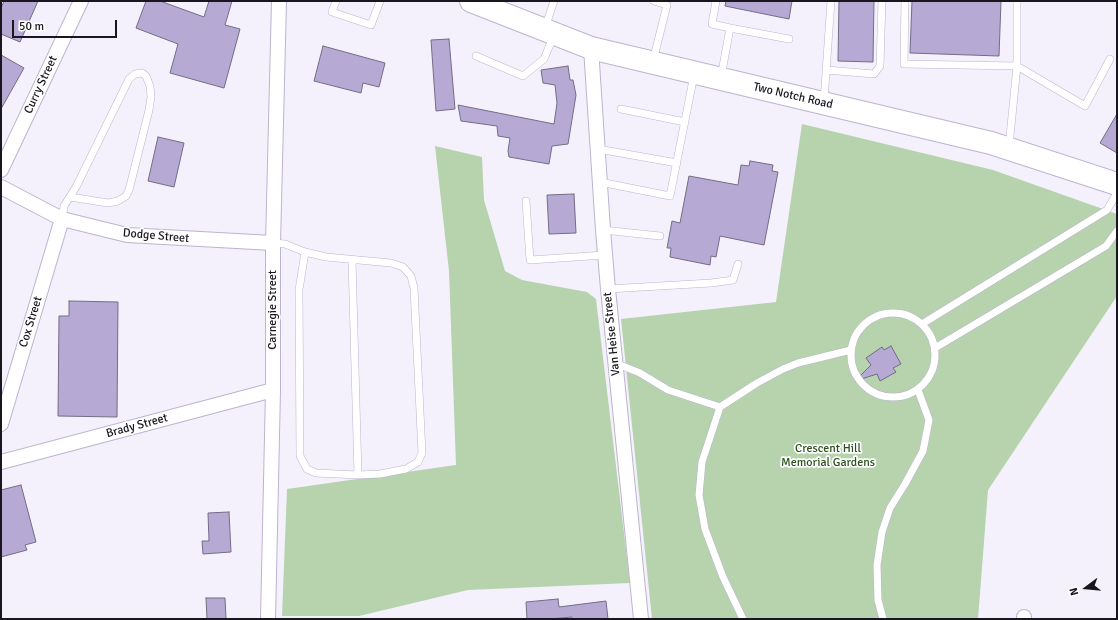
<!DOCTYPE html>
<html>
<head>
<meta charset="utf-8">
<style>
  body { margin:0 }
  #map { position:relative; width:1118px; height:620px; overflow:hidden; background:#f4f1fc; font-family:Signika,sans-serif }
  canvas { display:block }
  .frame { position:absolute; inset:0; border:2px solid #191620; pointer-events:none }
  .north { position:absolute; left:1066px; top:568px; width:40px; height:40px; -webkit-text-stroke:3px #fff; paint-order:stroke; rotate:254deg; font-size:11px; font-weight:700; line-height:16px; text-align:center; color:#191620 }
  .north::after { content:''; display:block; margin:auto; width:14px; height:18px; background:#191620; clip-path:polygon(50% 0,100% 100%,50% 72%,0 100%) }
  .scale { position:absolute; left:12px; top:20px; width:105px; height:18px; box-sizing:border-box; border:2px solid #191620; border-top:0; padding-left:5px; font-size:12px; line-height:14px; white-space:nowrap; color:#191620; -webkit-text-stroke:3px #fff; paint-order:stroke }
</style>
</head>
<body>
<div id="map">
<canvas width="1118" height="620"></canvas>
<div class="frame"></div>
<div class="north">N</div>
<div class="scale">50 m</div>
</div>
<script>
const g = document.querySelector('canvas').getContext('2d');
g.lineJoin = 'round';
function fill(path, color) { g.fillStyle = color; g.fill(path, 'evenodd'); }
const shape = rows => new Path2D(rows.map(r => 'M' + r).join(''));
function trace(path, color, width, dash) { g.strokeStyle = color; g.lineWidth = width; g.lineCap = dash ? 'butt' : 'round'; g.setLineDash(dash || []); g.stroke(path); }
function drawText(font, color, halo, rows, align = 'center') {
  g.font = font + ' Signika,sans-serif'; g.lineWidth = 3.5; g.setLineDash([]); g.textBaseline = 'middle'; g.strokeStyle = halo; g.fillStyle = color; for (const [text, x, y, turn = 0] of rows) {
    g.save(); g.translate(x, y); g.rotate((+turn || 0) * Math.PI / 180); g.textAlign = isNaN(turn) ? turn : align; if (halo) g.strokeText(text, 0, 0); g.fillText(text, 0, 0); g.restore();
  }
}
fill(shape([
  [802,124,993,170,1117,214,1117,296,988,490,978,619,652,619,621,319,776,302],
  [435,146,482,157,484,200,505,271,522,280,587,292,596,299,630,583,468,590,359,616,282,616,287,489,456,465,449,271]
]), '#b6d3ad');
const building = shape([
  [4,1,38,1,20,42,1,34,1,8,4,1],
  [146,1,160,1,204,17,209,1,232,1,225,25,240,29,224,88,170,73,178,44,136,28,146,1],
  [726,1,792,1,789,19,725,6,726,1],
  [839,1,874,1,873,62,838,61,839,1],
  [912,1,1001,1,999,56,910,53,912,1],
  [449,39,455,109,436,111,431,40,449,39],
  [323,46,385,63,379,87,363,83,361,93,314,81,323,46],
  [1,55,24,68,1,109,1,55],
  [568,66,570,80,573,80,576,95,568,144,552,146,549,164,509,157,508,151,510,138,498,136,497,126,461,121,458,105,554,124,557,103,555,85,543,83,541,70,568,66],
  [1117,114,1117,153,1100,143,1117,114],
  [158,137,184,143,174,187,148,181,158,137],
  [750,161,773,165,772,171,778,172,764,245,720,236,716,257,711,256,710,265,670,257,671,248,667,248,672,221,680,223,689,176,738,185,741,165,749,166,750,161],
  [574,194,576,233,549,234,547,195,574,194],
  [69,301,118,302,117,417,58,416,59,316,69,316,69,301],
  [891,346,901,364,893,368,896,372,880,381,877,374,855,381,871,365,866,358,882,347,884,350,891,346],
  [21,485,36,542,25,545,27,550,1,557,1,490,21,485],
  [229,512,231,552,203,554,202,541,209,541,208,513,229,512],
  [206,598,225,598,226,619,207,619,206,598],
  [558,599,559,607,606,601,608,619,572,619,572,617,549,619,527,619,526,602,558,599]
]);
fill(building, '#b6aad4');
trace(building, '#736c85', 1);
const lane = shape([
  [336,1,332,12,371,25,380,1],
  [716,1,712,24,730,28],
  [905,1,904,64,1017,66,1085,106,1110,59],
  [545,28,554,1],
  [476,56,523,76,544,59,554,35],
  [653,61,667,5,654,1],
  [826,70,874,74,880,66,882,1],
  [721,77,730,28,789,39],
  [824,101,831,1],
  [621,109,685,122],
  [1009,146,1017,66,1017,1],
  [598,149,677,163],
  [600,182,670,196,694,75],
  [526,201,530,260,605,255],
  [62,219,64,206,76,187,129,79,135,74,142,73,146,76,150,86,151,97,149,110,129,190,126,196,118,201,108,203,70,197],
  [603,230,660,236],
  [273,243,285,244,305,252,326,257,391,263,403,267,411,276,414,288,422,453,418,462,406,469,380,474,358,475,316,473,307,469,300,456,299,290,305,252],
  [352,260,358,475],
  [608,289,711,283,733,280,738,264],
  '851 355a42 42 0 1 1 84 0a42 42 0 1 1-84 0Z',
  [922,324,1107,210,1117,193],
  [935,348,1106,246,1117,231],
  [615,363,640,373,668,390,720,407],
  [743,619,723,577,705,529,699,495,702,462,720,407,757,383,783,369,798,363,851,350],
  [883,619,878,600,877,565,882,532,890,508,905,484,923,451,929,420,918,390]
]);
const street = shape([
  [591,48,603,230,608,289,641,619],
  [1,170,81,1],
  [1,187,62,219,127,235,273,243],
  [1,424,62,219],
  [1,462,273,390],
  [268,619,273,390,273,243,279,1],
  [1024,619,1024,617]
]);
const primary = shape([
  [471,1,591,48,991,143,1117,184]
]);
trace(lane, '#bcb4d0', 8);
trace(street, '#bcb4d0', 16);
trace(primary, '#bcb4d0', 24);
trace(lane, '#fff', 7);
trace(street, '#fff', 14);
trace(primary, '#fff', 22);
drawText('12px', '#191620', '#fff', [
  ["Curry Street",41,85,-65],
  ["Two Notch Road",793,96,13],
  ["Dodge Street",156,236,5],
  ["Carnegie Street",273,310,-90],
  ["Cox Street",31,322,-73],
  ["Van Heise Street",612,334,-96],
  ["Brady Street",137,426,-15]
]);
drawText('12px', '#2b501c', '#fff', [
  ["Crescent Hill",828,449],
  ["Memorial Gardens",828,463]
]);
</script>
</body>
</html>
